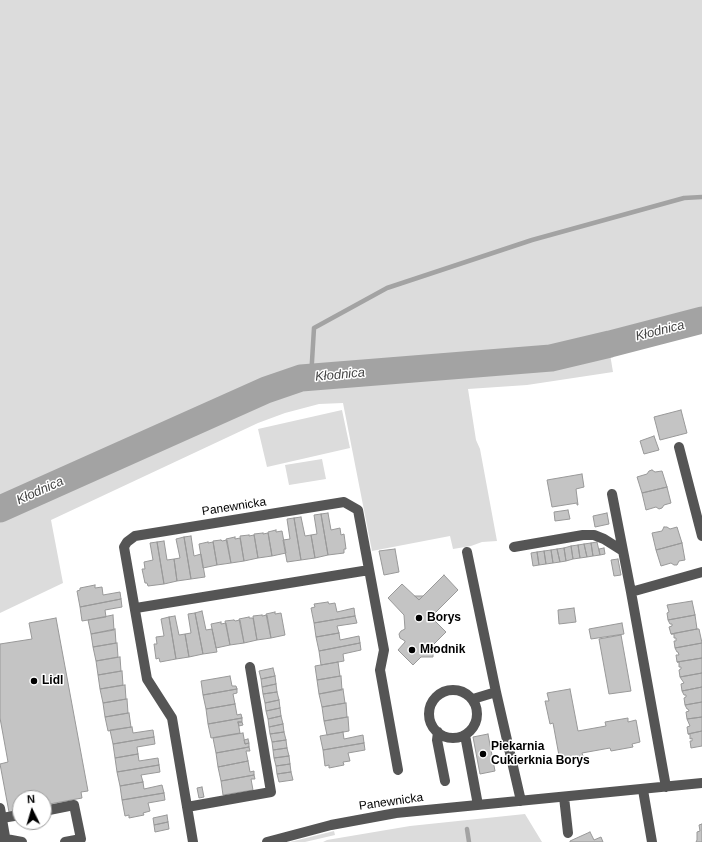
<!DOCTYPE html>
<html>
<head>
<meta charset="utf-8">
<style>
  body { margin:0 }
  #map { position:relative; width:702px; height:842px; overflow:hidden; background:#fff; font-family:Helvetica,sans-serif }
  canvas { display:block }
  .north { position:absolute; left:12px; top:790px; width:40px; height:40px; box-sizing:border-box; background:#fff; border:1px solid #999; border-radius:50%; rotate:355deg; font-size:11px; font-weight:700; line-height:16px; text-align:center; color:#000 }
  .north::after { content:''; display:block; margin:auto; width:14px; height:18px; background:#000; clip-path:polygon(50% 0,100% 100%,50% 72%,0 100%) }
</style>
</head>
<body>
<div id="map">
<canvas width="702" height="842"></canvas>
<div class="north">N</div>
</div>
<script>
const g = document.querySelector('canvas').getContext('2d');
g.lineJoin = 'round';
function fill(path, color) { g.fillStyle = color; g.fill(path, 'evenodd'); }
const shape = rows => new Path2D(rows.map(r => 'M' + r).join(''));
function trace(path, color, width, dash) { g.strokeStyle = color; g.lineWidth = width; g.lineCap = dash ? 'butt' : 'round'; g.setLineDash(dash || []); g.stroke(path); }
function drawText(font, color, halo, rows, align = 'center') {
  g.font = font + ' Helvetica,sans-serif'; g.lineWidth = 3; g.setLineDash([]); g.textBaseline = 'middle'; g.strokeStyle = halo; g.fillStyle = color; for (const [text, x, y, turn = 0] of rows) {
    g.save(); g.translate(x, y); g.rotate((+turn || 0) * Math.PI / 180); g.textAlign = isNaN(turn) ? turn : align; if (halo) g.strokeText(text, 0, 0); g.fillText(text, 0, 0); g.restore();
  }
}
fill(shape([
  [0,0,702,0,702,317,608,342,549,355,304,374,286,378,0,504],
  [702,323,702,330,610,354,613,372,527,385,468,389,476,440,480,449,497,541,482,542,471,546,453,549,450,536,372,551,343,403,319,404,285,413,258,423,51,520,63,583,0,613,0,512,278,389,295,383,309,381,550,362,608,349],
  [342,410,350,448,267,467,258,429],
  [322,459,326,479,289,485,285,465],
  [525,814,542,842,323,842,327,840,410,826],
  [334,831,335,835,305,842,290,842]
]), '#dcdcdc');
trace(shape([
  [311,378,314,328,387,288,532,240,684,198,702,197],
  [467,829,469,842]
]), '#a3a3a3', 4.5);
trace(shape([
  [0,509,266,390,301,378,551,358,610,344,702,320]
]), '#a3a3a3', 27);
const building = shape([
  [681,410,687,433,660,440,654,417,681,410],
  [654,436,659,450,644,454,640,441,654,436],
  [652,470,655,472,662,471,667,487,642,493,637,477,647,474,649,471,652,470],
  [582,474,584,487,576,489,578,505,577,505,577,503,552,507,547,480,582,474],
  [667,487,671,503,664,505,662,508,659,509,656,507,646,510,642,493,667,487],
  [568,510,570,519,555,521,554,512,568,510],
  [328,513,331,530,340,528,341,535,344,534,346,549,344,549,344,553,328,555,321,514,328,513],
  [607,513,609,524,595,527,593,516,607,513],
  [321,514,328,555,315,558,311,535,317,534,314,515,321,514],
  [301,517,305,536,311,535,315,558,301,560,294,518,301,517],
  [294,518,301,560,287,562,283,540,290,539,287,519,294,518],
  [664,527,667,527,670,529,677,527,682,543,656,550,652,533,662,531,664,527],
  [276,530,276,532,282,531,286,553,272,556,268,532,276,530],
  [263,533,263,534,268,533,272,556,258,558,254,534,263,533],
  [249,535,249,536,254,535,258,558,244,561,240,536,249,535],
  [191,536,194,556,201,554,205,577,191,579,184,537,191,536],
  [184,537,191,579,177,581,174,559,180,558,176,539,184,537],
  [235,537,235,539,240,538,244,561,231,563,226,539,235,537],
  [221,540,222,541,227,540,231,563,217,565,213,541,221,540],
  [164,541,167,560,174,559,177,581,164,584,157,542,164,541],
  [157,542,164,584,148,586,147,583,145,583,142,569,145,569,144,562,153,560,150,543,157,542],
  [208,542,208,543,213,542,217,565,203,568,199,544,208,542],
  [597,542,600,555,593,556,591,543,597,542],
  [591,543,593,556,587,557,584,544,591,543],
  [682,543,685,560,679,561,677,565,674,565,671,563,661,566,656,550,682,543],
  [584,544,587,557,580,558,578,545,584,544],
  [578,545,580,558,573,559,571,546,578,545],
  [571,546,573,559,566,561,564,548,571,546],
  [564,548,566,561,560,562,557,549,564,548],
  [604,548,605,554,600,555,599,549,604,548],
  [395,549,399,572,384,575,379,551,395,549],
  [557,549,560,562,553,563,551,550,557,549],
  [551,550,553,563,546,564,544,551,551,550],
  [544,551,546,564,539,565,537,552,544,551],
  [537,552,539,565,533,566,531,553,537,552],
  [618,559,621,575,614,576,611,560,618,559],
  [444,575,458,590,433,615,433,621,435,621,446,632,433,645,433,657,421,657,413,665,398,650,405,642,405,641,400,638,399,634,401,631,405,629,404,615,388,598,402,584,419,600,444,575],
  [95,585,95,588,102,587,103,595,120,592,121,599,80,607,77,591,80,590,80,588,95,585],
  [415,596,423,596,419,600,415,596],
  [121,599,122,607,105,610,106,617,82,621,80,607,121,599],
  [692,601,695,615,668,620,667,613,669,612,667,605,692,601],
  [328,602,329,604,335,603,337,612,354,608,355,616,314,623,311,608,315,607,314,604,328,602],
  [574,608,576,622,559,624,558,610,574,608],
  [202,611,206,630,212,629,217,652,203,654,195,613,202,611],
  [275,612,275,614,281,613,285,635,271,638,266,614,275,612],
  [195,613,203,654,189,657,185,634,191,633,188,614,195,613],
  [113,615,114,630,91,634,88,620,113,615],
  [262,615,262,616,267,615,271,638,257,640,253,616,262,615],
  [695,615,697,629,671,634,669,627,672,626,672,624,670,624,668,620,695,615],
  [175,616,179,635,185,634,189,657,176,659,169,617,175,616],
  [355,616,357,623,337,626,339,633,316,637,314,623,355,616],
  [169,617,176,659,160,662,159,658,156,659,154,644,157,644,156,637,164,636,161,619,169,617],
  [249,617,249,618,253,618,257,640,244,643,239,619,249,617],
  [56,618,88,791,81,792,82,798,44,805,44,798,20,798,20,810,9,812,0,764,8,762,0,718,0,644,32,639,29,623,56,618],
  [234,620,235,621,240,620,244,643,230,645,225,621,234,620],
  [221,622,221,624,226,623,230,645,216,648,211,624,221,622],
  [622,623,624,634,591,639,589,629,622,623],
  [115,629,116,643,93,647,91,634,115,629],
  [697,629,699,629,702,643,675,648,674,641,676,641,676,638,674,638,674,634,671,634,697,629],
  [339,633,340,640,359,636,360,643,319,651,316,637,339,633],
  [621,635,631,691,609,694,599,639,621,635],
  [117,643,118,657,96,661,93,647,117,643],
  [360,643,361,650,343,654,344,661,321,665,319,651,360,643],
  [702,643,702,658,677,662,676,655,679,655,678,652,677,652,675,648,702,643],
  [120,657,121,671,98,675,96,661,120,657],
  [702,658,702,673,680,677,679,670,681,669,681,667,679,667,679,662,677,662,702,658],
  [338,662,340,676,317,680,315,666,338,662],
  [273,668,275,676,261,679,259,671,273,668],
  [122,671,123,685,100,689,98,675,122,671],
  [702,673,702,687,682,691,681,684,684,683,680,677,702,673],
  [230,676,232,686,236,686,237,689,203,695,201,681,230,676],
  [275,676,276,684,262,687,261,679,275,676],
  [341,676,342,690,319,694,317,680,341,676],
  [276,684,277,692,263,694,262,687,276,684],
  [125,685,126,699,103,703,100,689,125,685],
  [702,687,702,702,685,705,684,698,686,697,686,695,684,695,682,691,702,687],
  [237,689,237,693,233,694,235,704,206,709,203,695,237,689],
  [343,689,345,703,322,707,319,694,343,689],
  [570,689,578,731,606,726,605,722,628,718,628,722,636,720,640,742,632,744,633,747,611,751,610,748,582,753,583,756,560,761,553,723,550,724,545,701,549,701,547,693,570,689],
  [277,692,279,700,265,703,263,694,277,692],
  [127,699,128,713,105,717,103,703,127,699],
  [279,700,280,708,266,711,265,703,279,700],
  [702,702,702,717,687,719,686,712,689,711,688,709,687,709,685,705,702,702],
  [346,703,347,717,324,721,322,707,346,703],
  [235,704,237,715,241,714,242,718,208,724,206,709,235,704],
  [280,708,281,716,268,719,266,711,280,708],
  [129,713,131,727,108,731,105,717,129,713],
  [281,716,283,724,269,727,268,719,281,716],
  [348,717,349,731,327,735,324,721,348,717],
  [702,717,702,731,688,734,687,727,690,726,687,719,702,717],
  [242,718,242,722,238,722,240,733,211,738,208,724,242,718],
  [238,722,242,722,243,725,239,726,238,722],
  [283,724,284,732,270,734,269,727,283,724],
  [132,727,133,733,153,730,154,737,113,744,110,730,132,727],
  [702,731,702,746,691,748,690,741,692,741,692,738,690,739,690,734,688,734,702,731],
  [284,732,286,740,272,742,270,734,284,732],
  [343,732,344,739,363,735,364,743,323,750,320,736,343,732],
  [243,733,245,744,249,743,249,747,216,753,213,738,243,733],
  [488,734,495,771,480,774,473,737,488,734],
  [154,737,155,744,137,747,138,754,115,758,113,744,154,737],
  [248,739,249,743,245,744,244,740,248,739],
  [286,740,287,748,273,750,272,742,286,740],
  [364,743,365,750,348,753,350,761,343,762,344,765,329,768,329,765,325,766,323,750,364,743],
  [249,747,250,751,246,751,248,761,218,767,216,753,249,747],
  [287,748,289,756,274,758,273,750,287,748],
  [138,754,139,761,158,758,159,765,117,772,115,758,138,754],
  [289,756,290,764,276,766,274,758,289,756],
  [248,761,250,772,254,771,254,775,221,781,218,767,248,761],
  [290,764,291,772,277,774,276,766,290,764],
  [159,765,160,772,141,775,143,782,120,786,117,772,159,765],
  [291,772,293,780,279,782,277,774,291,772],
  [254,775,255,779,251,779,253,790,223,795,221,781,254,775],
  [143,782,144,789,162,785,164,793,122,800,120,786,143,782],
  [202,787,204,797,199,798,197,788,202,787],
  [164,793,165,800,148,803,150,811,143,813,144,815,129,818,129,815,125,816,122,800,164,793],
  [167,815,168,822,154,825,153,818,167,815],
  [168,822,169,829,155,832,154,825,168,822],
  [702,824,702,842,696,842,697,840,697,832,700,831,699,825,702,824],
  [590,832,594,840,601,837,603,842,570,842,570,841,590,832]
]);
fill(building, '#c4c4c4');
trace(building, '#999', 1);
trace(shape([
  [679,447,702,536],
  [612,494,631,592,666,787],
  [514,547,583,535,594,535,604,539,623,551],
  [467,552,496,692,521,801],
  [631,592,702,572],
  [136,608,369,570],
  '429 714a24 24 0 1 1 48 0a24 24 0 1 1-48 0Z',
  [473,699,496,692],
  [438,732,437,740,445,781],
  [465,735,478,805],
  [643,790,652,842],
  [564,797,568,833],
  [187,807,271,792,250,667],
  [0,808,6,842],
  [44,811,74,805,81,839,65,842],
  [2,818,20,815],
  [0,839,6,839,22,842],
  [193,842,172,718,147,679,124,547,127,542,135,536,344,502,358,510,384,650,380,670,398,770],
  [267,842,331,825,396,813,702,783]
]), '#555', 10);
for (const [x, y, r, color] of [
  [419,618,4,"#000"],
  [412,650,4,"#000"],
  [34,681,4,"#000"],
  [483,754,4,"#000"]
]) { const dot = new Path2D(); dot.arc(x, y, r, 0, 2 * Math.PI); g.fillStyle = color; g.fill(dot); trace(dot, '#fff', 1.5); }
drawText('12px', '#000', '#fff', [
  ["Panewnicka",234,507,-9],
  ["Panewnicka",391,802,-8]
]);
drawText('bold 12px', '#000', '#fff', [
  ["Borys",427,618],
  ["Młodnik",420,650],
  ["Lidl",42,681],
  ["Piekarnia",491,747],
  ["Cukierknia Borys",491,761]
], 'left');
drawText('italic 13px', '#444', '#fff', [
  ["Kłodnica",660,331,-14],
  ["Kłodnica",340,375,-5],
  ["Kłodnica",40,491,-24]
]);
</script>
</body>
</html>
